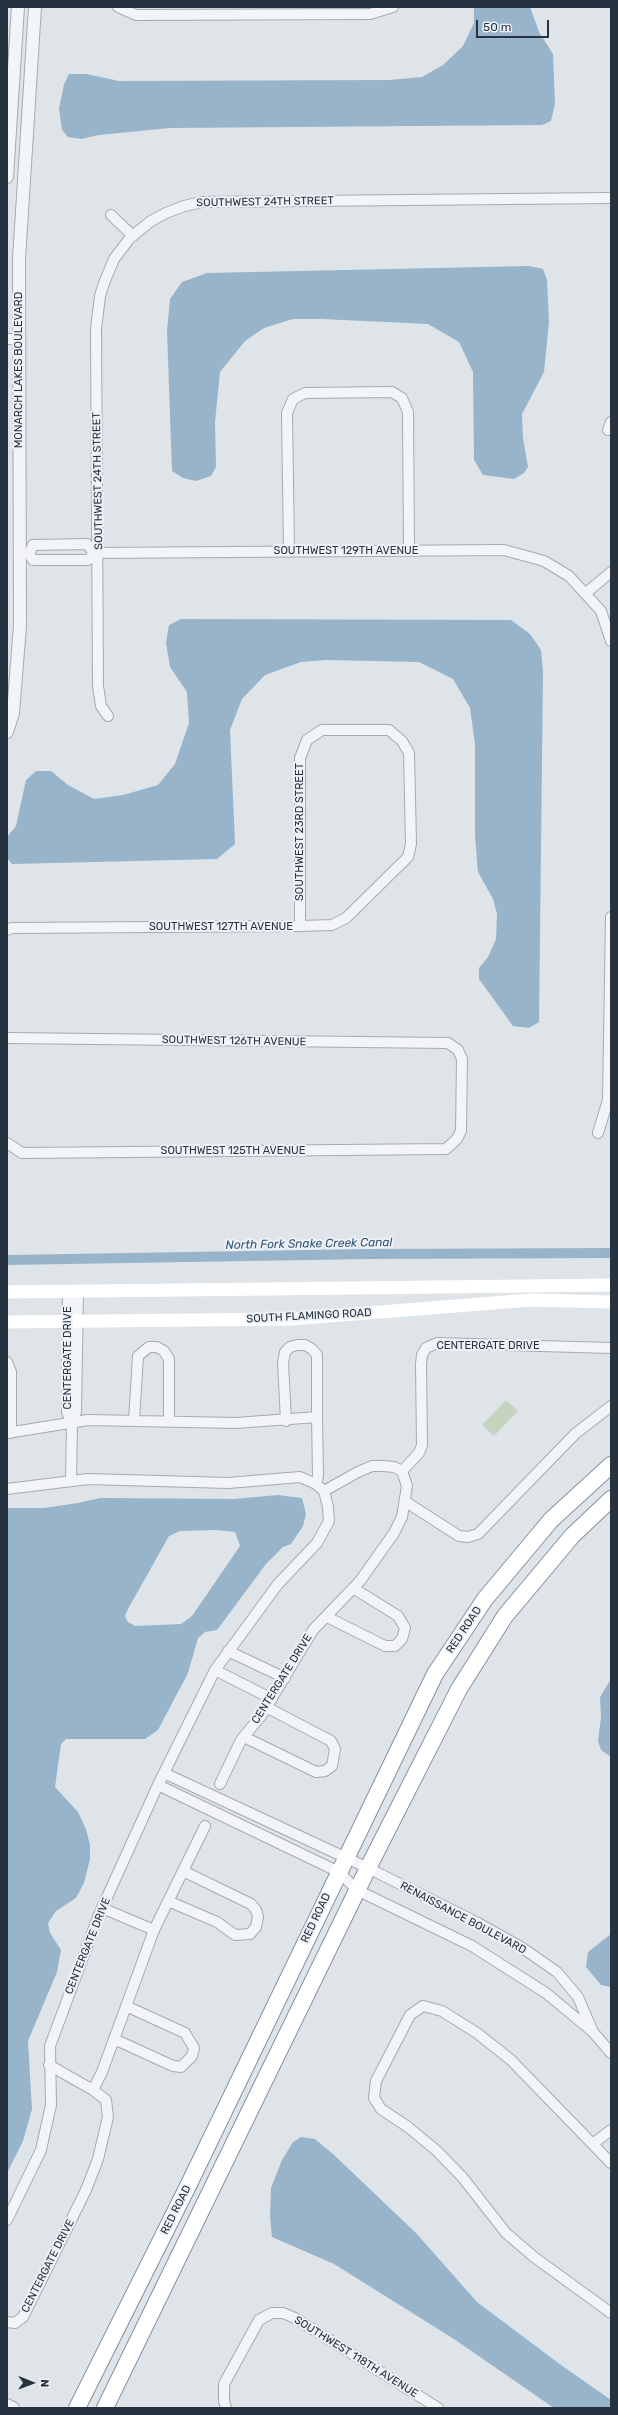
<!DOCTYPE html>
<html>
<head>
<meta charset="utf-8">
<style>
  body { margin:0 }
  #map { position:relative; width:618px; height:2415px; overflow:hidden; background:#dfe4e9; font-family:Rubik,sans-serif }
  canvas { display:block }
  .frame { position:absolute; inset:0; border:8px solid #273241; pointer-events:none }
  .north { position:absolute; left:12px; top:2363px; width:40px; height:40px; -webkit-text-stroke:3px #eef2f6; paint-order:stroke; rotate:91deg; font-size:11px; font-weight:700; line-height:16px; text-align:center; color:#273241 }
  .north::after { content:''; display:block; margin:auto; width:14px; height:18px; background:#273241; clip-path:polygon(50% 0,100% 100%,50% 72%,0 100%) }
  .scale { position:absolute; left:476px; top:20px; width:73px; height:18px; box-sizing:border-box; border:2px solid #273241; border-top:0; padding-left:5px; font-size:12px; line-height:14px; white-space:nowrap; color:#273241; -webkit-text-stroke:3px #eef2f6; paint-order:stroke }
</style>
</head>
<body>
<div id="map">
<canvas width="618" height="2415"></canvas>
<div class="frame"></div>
<div class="north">N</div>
<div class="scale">50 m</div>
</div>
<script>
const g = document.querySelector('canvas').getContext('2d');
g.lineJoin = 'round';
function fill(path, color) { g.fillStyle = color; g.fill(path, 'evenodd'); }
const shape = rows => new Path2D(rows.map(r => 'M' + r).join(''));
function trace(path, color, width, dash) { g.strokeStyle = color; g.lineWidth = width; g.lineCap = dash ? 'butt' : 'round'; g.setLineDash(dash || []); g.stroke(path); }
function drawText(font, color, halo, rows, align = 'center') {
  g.font = font + ' Rubik,sans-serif'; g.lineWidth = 4; g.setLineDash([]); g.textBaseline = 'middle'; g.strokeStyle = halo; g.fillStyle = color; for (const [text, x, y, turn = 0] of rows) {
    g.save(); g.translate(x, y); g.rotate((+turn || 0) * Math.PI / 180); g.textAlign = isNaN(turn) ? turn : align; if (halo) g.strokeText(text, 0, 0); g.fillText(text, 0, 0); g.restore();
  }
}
fill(shape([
  [506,1400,518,1411,494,1436,482,1425]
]), '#c6d3bf');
fill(shape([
  [474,7,530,7,539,32,553,54,555,104,551,121,542,125,170,128,99,135,81,139,68,137,62,130,59,109,64,84,69,74,86,74,119,81,389,80,422,77,443,65,463,46,474,23],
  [529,266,543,269,547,280,549,322,544,372,522,414,523,438,528,467,524,473,514,479,483,475,474,460,473,372,459,342,428,324,321,319,293,319,264,328,245,341,220,372,215,422,216,467,211,476,196,481,183,478,172,471,167,331,170,299,182,282,207,273],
  [181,619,511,620,530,634,541,650,543,672,539,1022,529,1028,513,1026,479,979,479,968,488,957,496,939,497,914,493,899,478,872,475,836,475,744,470,708,453,679,419,662,326,660,301,662,265,675,242,699,230,730,235,844,217,859,12,864,7,858,7,837,16,826,26,780,36,771,51,771,68,785,94,799,123,795,158,785,175,764,189,723,187,692,170,667,166,643,169,625],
  [278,1495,302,1498,306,1514,303,1526,291,1544,283,1547,266,1564,217,1630,205,1632,198,1638,188,1673,158,1730,145,1739,66,1739,61,1744,55,1787,78,1812,86,1829,90,1845,90,1859,84,1883,76,1898,56,1911,48,1923,50,1933,61,1950,57,1972,28,2041,32,2109,23,2141,7,2173,7,1508,44,1508,78,1503,100,1498,234,1499],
  [216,1530,235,1532,240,1546,192,1616,181,1624,135,1626,128,1622,125,1616,128,1609,169,1536,180,1531],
  [611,1679,611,1757,601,1750,598,1741,601,1717,600,1697],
  [611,1934,611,1987,610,1987,601,1985,586,1967,588,1952],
  [301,2137,315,2139,333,2154,416,2233,477,2302,561,2365,611,2400,611,2408,554,2408,454,2339,334,2264,272,2237,270,2217,271,2188,282,2160,293,2142]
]), '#97b4cb');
trace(shape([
  [7,1260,370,1254,611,1253]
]), '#97b4cb', 10);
const minor = shape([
  [118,7,136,15,370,14,393,7],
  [111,215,133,236],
  [7,339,18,339],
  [608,430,611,422],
  [87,544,94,553,88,560,33,560,29,554,33,545,87,544],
  [289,552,287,413,293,399,305,393,392,392,402,398,408,412,409,551],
  [94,553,504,550,544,561,569,576,601,611,611,641],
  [586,593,611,572],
  [108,716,101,706,98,686,96,329,100,296,104,283,114,259,130,238,151,221,166,213,184,206,202,202,611,198],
  [7,930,12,928,300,926,332,925,346,918,408,857,411,844,409,753,402,741,389,730,322,730,307,740,300,758,300,926],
  [7,1038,448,1043,458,1050,462,1059,461,1131,457,1139,446,1149,22,1153,7,1143],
  [598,1133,608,1100,611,917],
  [68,1292,67,1412,72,1424],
  [7,1362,11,1372,11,1433],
  [134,1421,138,1356,149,1347,157,1347,164,1351,169,1359,169,1422],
  [286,1421,283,1363,285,1352,290,1347,297,1345,305,1345,312,1349,317,1355,317,1417],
  [7,1433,88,1420,236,1423,317,1417,318,1476,316,1484],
  [402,1471,419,1453,422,1445,421,1364,422,1355,426,1348,437,1343,611,1348],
  [71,1481,72,1424,76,1412,78,1292],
  [7,1489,88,1479,228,1483,300,1477,316,1484,324,1491,328,1507,329,1521,317,1543,278,1584,215,1670,158,1785,98,1917,50,2046,51,2105,41,2150,7,2220],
  [406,1502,459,1536,468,1537,478,1534,575,1434,611,1406],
  [327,1617,385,1646,395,1646,402,1639,405,1628,398,1616,353,1588],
  [228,1651,285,1678],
  [215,1670,272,1699],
  [244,1737,316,1772,325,1771,332,1766,335,1749,331,1741,266,1707],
  [164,1773,368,1868,478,1923,521,1947,557,1972,578,1997,593,2032],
  [220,1784,241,1740,261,1716,313,1630,360,1581,394,1533,402,1517,407,1486,402,1471,394,1467,383,1466,372,1466,358,1472,324,1491],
  [158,1785,339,1872,357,1890,472,1946,546,1993,593,2032,611,2053],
  [168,1901,217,1922,235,1935,250,1934,256,1927,258,1917,256,1910,251,1904,183,1871],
  [102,1908,154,1930],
  [114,2039,173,2066,181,2067,192,2056,194,2048,185,2033,126,2006],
  [93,2090,102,2072,154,1930,205,1826],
  [594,2143,611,2130],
  [611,2163,511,2060,477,2033,442,2011,423,2006,410,2015,376,2081,374,2098,381,2109,408,2127,437,2151,463,2178,506,2233,534,2257,611,2313],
  [7,2322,15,2323,23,2317,86,2190,98,2159,108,2117,106,2100,93,2090,49,2065],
  [226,2408,224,2401,224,2384,259,2320,272,2313,283,2313,295,2318,438,2408]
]);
const tertiary = shape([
  [7,177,18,7],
  [7,732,13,713,20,626,19,259,35,7],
  [7,2405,13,2408]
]);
const trunk = shape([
  [77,2408,189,2184,435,1674,485,1599,551,1520,611,1465],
  [105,2408,368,1868,459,1689,505,1616,572,1536,611,1499]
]);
trace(minor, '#a4abb3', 12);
trace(tertiary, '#a4abb3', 14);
trace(trunk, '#8592a1', 18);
trace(minor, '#f2f4f7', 10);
trace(tertiary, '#f2f4f7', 12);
trace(shape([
  [7,1292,611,1285],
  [7,1322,292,1319,531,1300,611,1302]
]), '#fff', 13);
trace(trunk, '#fff', 16);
drawText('11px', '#273241', '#eef2f6', [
  ["SOUTHWEST 24TH STREET",265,202,-1],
  ["MONARCH LAKES BOULEVARD",19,370,-90],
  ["SOUTHWEST 24TH STREET",98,481,-91],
  ["SOUTHWEST 129TH AVENUE",346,551],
  ["SOUTHWEST 23RD STREET",300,832,-90],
  ["SOUTHWEST 127TH AVENUE",221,927],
  ["SOUTHWEST 126TH AVENUE",234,1041,1],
  ["SOUTHWEST 125TH AVENUE",233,1151],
  ["SOUTH FLAMINGO ROAD",309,1316,-3],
  ["CENTERGATE DRIVE",488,1346],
  ["CENTERGATE DRIVE",68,1358,-90],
  ["RED ROAD",464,1630,-56],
  ["CENTERGATE DRIVE",282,1679,-58],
  ["RED ROAD",316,1918,-64],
  ["RENAISSANCE BOULEVARD",463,1918,28],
  ["CENTERGATE DRIVE",88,1946,-68],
  ["RED ROAD",176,2210,-63],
  ["CENTERGATE DRIVE",48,2266,-63],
  ["SOUTHWEST 118TH AVENUE",356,2357,32]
]);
drawText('italic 12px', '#2e5477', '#eef2f6', [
  ["North Fork Snake Creek Canal",309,1244,-1]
]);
</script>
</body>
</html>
